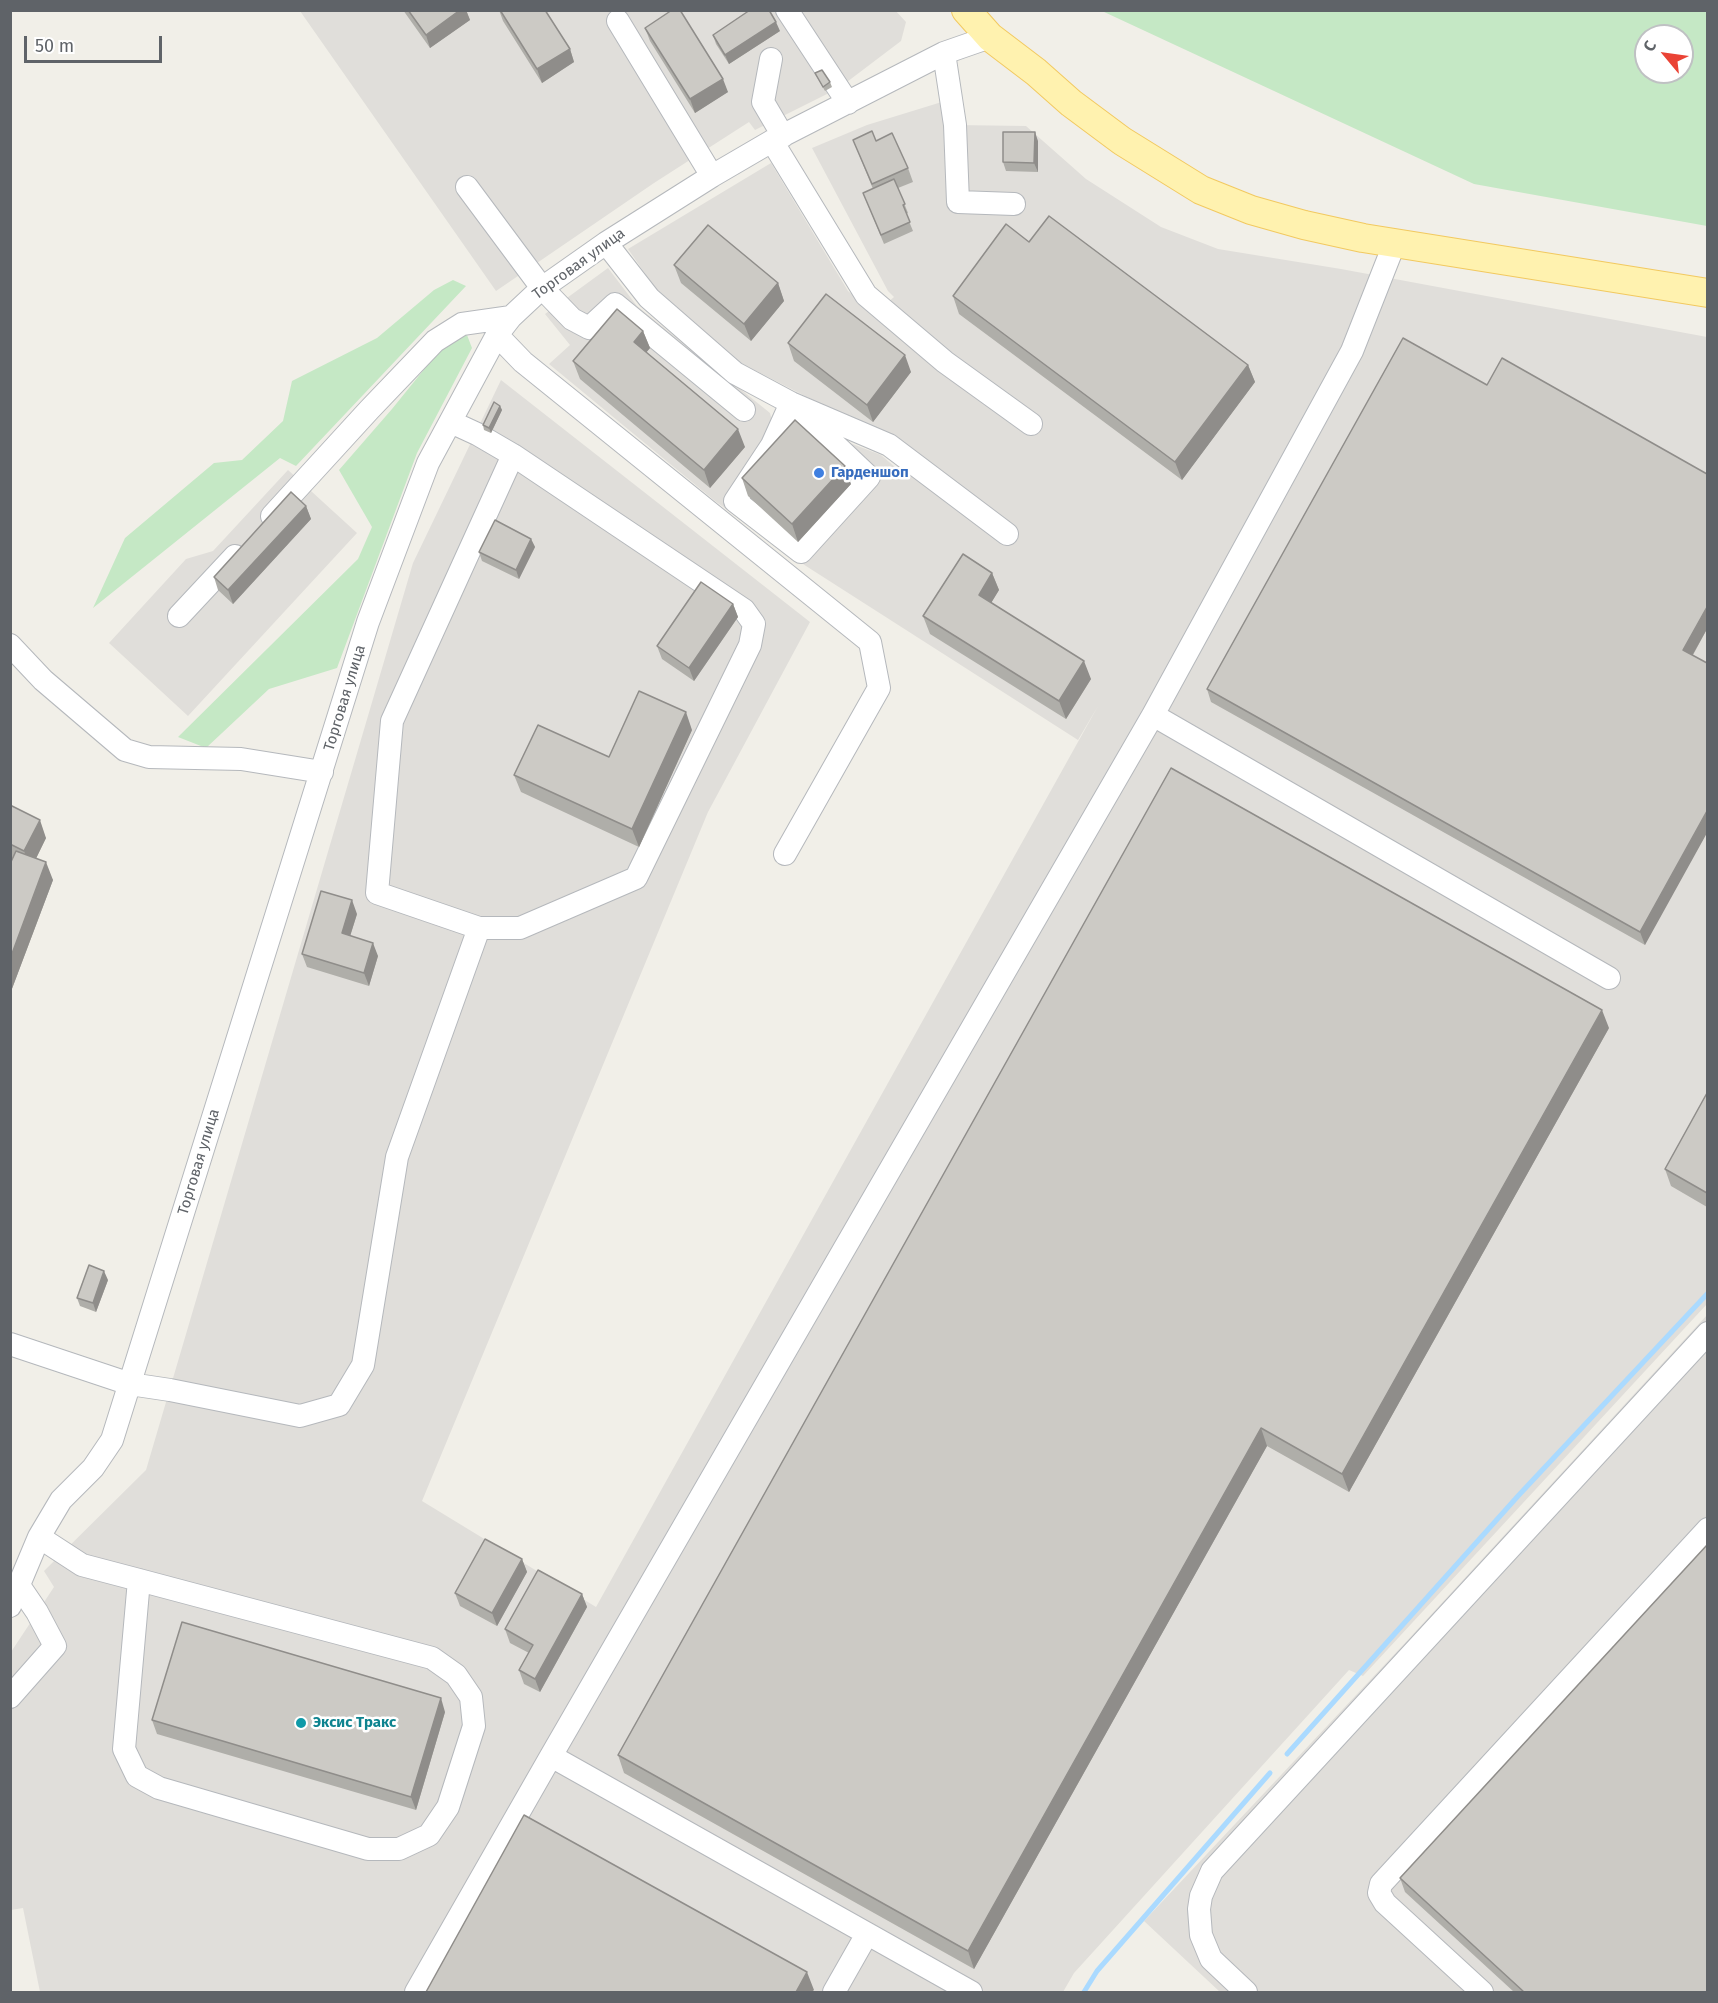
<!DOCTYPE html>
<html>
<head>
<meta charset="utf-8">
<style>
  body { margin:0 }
  #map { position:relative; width:1718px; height:2003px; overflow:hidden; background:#f1efe8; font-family:"Fira Sans",sans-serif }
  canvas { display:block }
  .frame { position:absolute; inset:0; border:12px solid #5f6368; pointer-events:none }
  .north { position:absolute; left:1634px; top:24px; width:60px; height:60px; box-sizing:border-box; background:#fff; border:2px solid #bfc1c3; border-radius:50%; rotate:299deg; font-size:16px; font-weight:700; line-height:24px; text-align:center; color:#5f6368 }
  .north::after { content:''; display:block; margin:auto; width:21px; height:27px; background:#ea4335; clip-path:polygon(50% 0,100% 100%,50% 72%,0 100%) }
  .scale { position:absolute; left:24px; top:36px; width:138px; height:27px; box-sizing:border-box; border:3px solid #5f6368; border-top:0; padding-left:8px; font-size:18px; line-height:21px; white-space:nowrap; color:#5f6368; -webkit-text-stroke:4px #fff; paint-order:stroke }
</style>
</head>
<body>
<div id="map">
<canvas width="1718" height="2003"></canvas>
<div class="frame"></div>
<div class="north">С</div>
<div class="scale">50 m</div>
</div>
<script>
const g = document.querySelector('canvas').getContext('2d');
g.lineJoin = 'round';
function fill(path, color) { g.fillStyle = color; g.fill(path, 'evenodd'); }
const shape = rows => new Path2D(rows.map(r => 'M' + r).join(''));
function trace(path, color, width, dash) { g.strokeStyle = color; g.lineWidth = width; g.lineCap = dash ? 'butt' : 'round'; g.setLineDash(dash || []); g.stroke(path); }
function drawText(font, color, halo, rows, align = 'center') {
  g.font = font + ' "Fira Sans",sans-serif'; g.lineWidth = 5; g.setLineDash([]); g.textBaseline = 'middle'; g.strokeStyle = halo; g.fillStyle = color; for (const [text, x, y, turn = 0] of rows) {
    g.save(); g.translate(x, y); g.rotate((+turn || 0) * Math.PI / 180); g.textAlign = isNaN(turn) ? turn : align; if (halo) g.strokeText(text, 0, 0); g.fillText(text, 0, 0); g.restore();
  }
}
fill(shape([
  [895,10,906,22,901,41,839,88,755,130,749,122,654,183,496,291,300,11],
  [945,101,955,125,1026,126,1086,179,1161,227,1218,249,1341,269,1707,337,1707,1304,1363,1676,1349,1670,1074,1973,1063,1992,40,1992,23,1908,11,1910,11,1652,54,1587,44,1571,146,1470,413,563,501,380,810,622,708,812,422,1501,596,1607,1098,706,1078,740,806,566,715,501,549,364,570,345,545,314,608,268,637,306,770,413,772,421,837,438,881,455,896,468,908,445,867,428,739,362,655,288,628,249,771,163,848,291,944,373,886,304,894,297,888,291,812,148,867,125],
  [288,470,357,533,188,716,109,643,186,559,213,551],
  [1707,1315,1707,1992,1220,1992,1144,1921,1404,1644]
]), '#e0deda');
fill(shape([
  [1102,11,1707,11,1707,226,1474,184],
  [1646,36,1682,36,1682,72,1646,72],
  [453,280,466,286,296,466,280,458,93,608,125,538,214,463,242,460,283,421,292,381,377,338,434,290],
  [467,335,472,348,417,453,337,668,269,689,206,748,178,737,358,559,372,527,339,470,392,409,443,346]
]), '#c5e8c5');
trace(shape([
  [1287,1754,1518,1496,1708,1293],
  [1084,1992,1097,1971,1270,1773]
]), '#aadaff', 5);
const minor = shape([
  [787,10,848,103],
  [618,21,712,176],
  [944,53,955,125,958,202,1014,204],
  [771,59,763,102,783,136],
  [772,141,866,295,945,362,1031,424],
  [467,187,542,288,572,319,589,328,615,304,744,410],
  [606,243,649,298,735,373,791,403,889,445,1007,534],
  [497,335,523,362,870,642,879,688,785,854],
  [791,403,869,477,801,552,735,501,772,445,791,403],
  [451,422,477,434,513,455,744,610,754,624,750,645,636,878,520,928,479,928,377,893,392,721,513,455],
  [272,516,369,410,435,341,462,324,511,317],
  [179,616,235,556],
  [10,645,43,680,125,750,149,757,241,759,322,772],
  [1153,715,1609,978],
  [10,1344,130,1384,170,1390,300,1416,339,1405,363,1365,397,1157,479,928],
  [39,1537,82,1565,139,1580,432,1658,456,1675,471,1697,474,1726,448,1807,429,1835,399,1849,368,1849,159,1788,137,1776,124,1749,139,1580],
  [10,1606,39,1537,61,1500,93,1468,112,1440,368,622,428,463,497,335,511,317,542,288,606,243,712,176,772,141,944,53,990,37],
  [10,1697,55,1646,37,1612,20,1587],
  [551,1756,971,1992],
  [416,1992,551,1756,1153,715,1352,351,1395,242],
  [834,1992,867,1934],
  [1246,1992,1211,1959,1201,1935,1199,1909,1201,1896,1212,1871,1708,1333],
  [1482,1992,1385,1903,1379,1893,1381,1884,1708,1529]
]);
const major = shape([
  [966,10,990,37,1036,72,1071,103,1122,141,1201,190,1251,210,1304,225,1363,238,1708,293]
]);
trace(minor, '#b5b8bc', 24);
trace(major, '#f2c960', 30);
trace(minor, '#fff', 22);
trace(major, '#fff2af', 28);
fill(shape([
  [403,10,466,10,470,20,430,48],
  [499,10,545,10,570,49,574,62,542,83,503,21],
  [645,28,728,92,695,113,650,41],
  [780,31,729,64,716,44,713,35],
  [815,73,830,82,832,87,825,91],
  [853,140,876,141,908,168,913,182,898,188,908,213,906,214,913,231,884,244,863,193,873,189],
  [1038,141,1038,172,1006,171,1003,162],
  [1029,242,1248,365,1255,382,1182,480,959,314,953,296],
  [674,265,778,283,784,301,751,341,681,283],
  [643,331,650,348,646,352,745,447,710,488,580,379,573,361],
  [788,343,911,372,873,422,794,361],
  [500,406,502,410,491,433,484,430,483,425],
  [742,478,851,484,798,542,748,496],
  [306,506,311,519,233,604,218,590,214,577],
  [531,539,535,547,519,579,482,561,479,552],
  [992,573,999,590,991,603,1091,679,1066,719,930,634,923,616],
  [733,604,738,617,694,681,662,659,657,646],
  [1707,629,1693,655,1645,945,1211,702,1207,689],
  [692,730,639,847,521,792,514,775,609,757],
  [10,805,46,838,36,858,53,880,10,994,10,864,12,859,10,859],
  [357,914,350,936,378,956,369,986,307,967,302,954],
  [1609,1028,1349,1492,1267,1446,974,1969,624,1773,618,1755],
  [1707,1093,1707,1207,1671,1186,1665,1169],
  [108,1280,96,1312,80,1306,77,1298],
  [522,1559,527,1572,497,1626,460,1606,455,1593],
  [582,1594,587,1607,540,1692,524,1684,519,1670,529,1653,510,1643,505,1629],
  [445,1712,416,1810,157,1734,152,1720],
  [1400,1878,1707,1992,1514,1992,1405,1892]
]), '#afaea9');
fill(shape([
  [460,10,466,10,470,20,430,48,426,35],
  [776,22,780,31,729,64,725,55],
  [570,49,574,62,542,83,537,69],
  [723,79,728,92,695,113,690,99],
  [1035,132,1038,141,1038,172,1034,163],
  [778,283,784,301,751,341,744,324],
  [643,331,650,348,641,359,634,342],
  [905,355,911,372,873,422,867,405],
  [1248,365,1255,382,1182,480,1175,462],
  [500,406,502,410,491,433,489,428],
  [738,429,745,447,710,488,704,470],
  [845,466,851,484,798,542,792,524],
  [306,506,311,519,233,604,228,590],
  [531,539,535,547,519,579,516,570],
  [992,573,999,590,985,613,979,595],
  [733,604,738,617,694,681,689,668],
  [1707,607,1707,629,1688,663,1683,650],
  [1084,661,1091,679,1066,719,1059,701],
  [686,712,692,730,639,847,632,829],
  [1707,811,1707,833,1645,945,1640,932],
  [40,820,46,838,31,869,24,851],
  [46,862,53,880,10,994,10,959],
  [352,900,357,914,347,946,342,933],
  [373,943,378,956,369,986,364,973],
  [1602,1010,1609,1028,1349,1492,1342,1474],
  [104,1271,108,1280,96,1312,93,1303],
  [1261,1428,1267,1446,974,1969,968,1951],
  [522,1559,527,1572,497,1626,492,1613],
  [582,1594,587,1607,540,1692,535,1679],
  [441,1698,445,1712,416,1810,411,1797],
  [807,1972,814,1990,812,1992,796,1992]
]), '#8f8d8a');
const building = shape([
  [408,10,460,10,426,35,408,10],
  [500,10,545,10,570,49,537,69,500,10],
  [672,10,680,10,723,79,690,99,645,28,672,10],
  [750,10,769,10,776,22,725,55,713,35,750,10],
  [822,70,830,82,823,87,815,73,822,70],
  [872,131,876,141,892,133,908,168,872,184,853,140,872,131],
  [1003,132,1035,132,1034,163,1003,162,1003,132],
  [894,179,905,204,903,205,910,222,881,235,863,193,894,179],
  [1049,216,1248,365,1175,462,953,296,1006,224,1029,242,1049,216],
  [708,225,778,283,744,324,674,265,708,225],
  [826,294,905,355,867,405,788,343,826,294],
  [617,309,643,331,634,342,738,429,704,470,573,361,617,309],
  [1403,338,1487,385,1502,358,1707,474,1707,607,1683,650,1707,663,1707,811,1640,932,1207,689,1403,338],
  [494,402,500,406,489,428,483,425,494,402],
  [795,420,845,466,792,524,742,478,795,420],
  [291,492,306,506,228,590,214,577,291,492],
  [495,520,531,539,516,570,479,552,495,520],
  [963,554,992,573,979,595,1084,661,1059,701,923,616,963,554],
  [701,582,733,604,689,668,657,646,701,582],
  [639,691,686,712,632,829,514,775,538,725,609,757,639,691],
  [1171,768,1602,1010,1342,1474,1261,1428,968,1951,618,1755,1171,768],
  [10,805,40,820,24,851,10,844,10,805],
  [16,851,46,862,10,959,10,864,16,851],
  [321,891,352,900,342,933,373,943,364,973,302,954,321,891],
  [1707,1093,1707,1193,1665,1169,1707,1093],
  [89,1265,104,1271,93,1303,77,1298,89,1265],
  [485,1539,522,1559,492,1613,455,1593,485,1539],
  [1707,1545,1707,1992,1524,1992,1400,1878,1707,1545],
  [538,1570,582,1594,535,1679,519,1670,533,1645,505,1629,538,1570],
  [182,1622,441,1698,411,1797,152,1720,182,1622],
  [524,1815,807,1972,796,1992,426,1992,524,1815]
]);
fill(building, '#cccac5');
trace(building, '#8f8d8a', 1.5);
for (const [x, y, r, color] of [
  [819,473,6,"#3f7fe0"],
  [301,1723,6,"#0f9aa8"]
]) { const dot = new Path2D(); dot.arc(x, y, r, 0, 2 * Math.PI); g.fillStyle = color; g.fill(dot); trace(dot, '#fff', 2); }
drawText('15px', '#5f6368', '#fff', [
  ["Торговая улица",579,264,-36],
  ["Торговая улица",345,698,-73],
  ["Торговая улица",199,1162,-73]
]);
drawText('bold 15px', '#366cbe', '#fff', [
  ["Гарденшоп",831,473]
], 'left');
drawText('bold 15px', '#0d838f', '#fff', [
  ["Эксис Тракс",313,1723]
], 'left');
</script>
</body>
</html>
